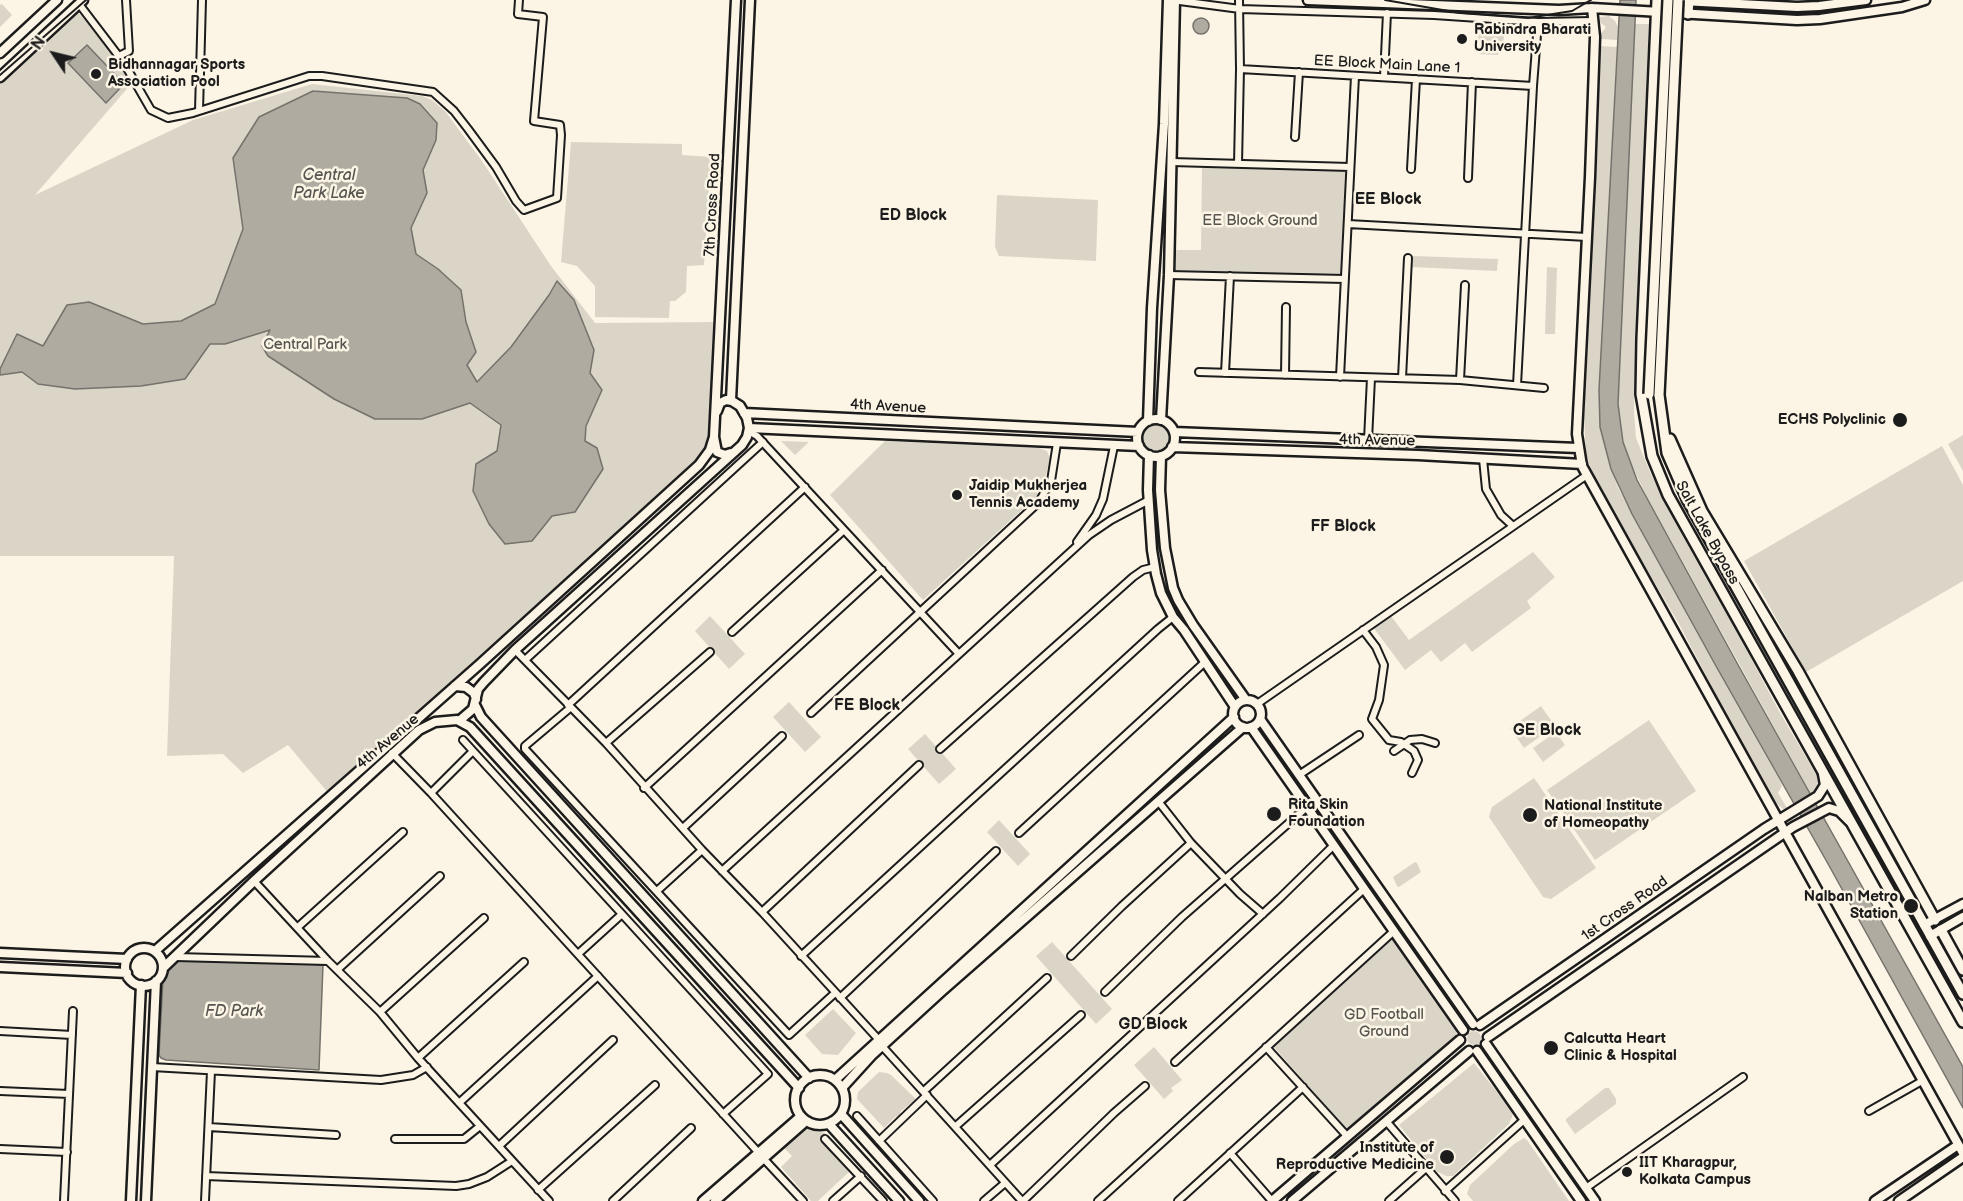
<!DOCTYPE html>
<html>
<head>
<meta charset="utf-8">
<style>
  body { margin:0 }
  #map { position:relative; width:1963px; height:1201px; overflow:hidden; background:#fcf5e5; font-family:"Balsamiq Sans",sans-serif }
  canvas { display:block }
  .north { position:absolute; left:24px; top:24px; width:60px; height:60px; -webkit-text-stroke:4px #fcf5e5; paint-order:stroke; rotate:305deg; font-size:16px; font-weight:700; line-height:24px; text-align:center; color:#1c1c1c }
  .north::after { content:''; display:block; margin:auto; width:21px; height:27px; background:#1c1c1c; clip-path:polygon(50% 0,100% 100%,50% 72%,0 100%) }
</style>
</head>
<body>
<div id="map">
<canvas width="1963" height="1201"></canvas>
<div class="north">N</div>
</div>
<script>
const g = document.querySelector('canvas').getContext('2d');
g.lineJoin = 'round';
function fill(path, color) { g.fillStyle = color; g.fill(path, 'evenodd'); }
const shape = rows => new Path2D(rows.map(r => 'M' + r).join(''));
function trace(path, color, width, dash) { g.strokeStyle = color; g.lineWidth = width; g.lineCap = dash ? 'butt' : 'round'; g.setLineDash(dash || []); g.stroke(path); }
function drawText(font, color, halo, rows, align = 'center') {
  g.font = font + ' "Balsamiq Sans",sans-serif'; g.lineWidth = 5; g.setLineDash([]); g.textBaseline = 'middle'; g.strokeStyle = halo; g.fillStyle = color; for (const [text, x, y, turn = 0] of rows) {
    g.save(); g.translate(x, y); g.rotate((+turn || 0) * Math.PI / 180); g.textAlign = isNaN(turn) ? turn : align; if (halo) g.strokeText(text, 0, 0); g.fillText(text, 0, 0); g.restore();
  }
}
fill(shape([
  [2,4,12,15,0,27,0,5],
  [76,10,107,46,132,83,35,195,193,120,312,84,422,96,432,100,445,111,482,161,551,266,595,323,718,322,712,434,707,451,614,537,329,794,288,745,243,773,223,754,167,756,174,556,0,556,0,82],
  [1609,16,1615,21,1618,27,1617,40,1601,39,1601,33,1604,30,1606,27,1600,22,1600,17],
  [1635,24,1649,24,1636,325,1634,413,1636,438,1650,472,1686,542,1736,630,1779,711,1817,776,1818,787,1815,795,1811,794,1647,497,1630,462,1623,442,1618,404],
  [1478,28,1505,30,1502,51,1499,51,1498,55,1479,54],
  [1600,46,1617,47,1599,390,1601,429,1612,471,1618,488,1779,779,1782,786,1778,793,1787,808,1783,809,1771,799,1679,624,1611,509,1594,477,1586,455,1584,416,1598,139],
  [571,142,682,144,682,155,711,157,704,265,687,266,686,292,675,301,670,301,669,318,595,317,595,286,577,266,561,262],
  [1202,165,1347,169,1342,277,1172,272,1173,250,1201,250],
  [997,195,1098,200,1096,261,999,256,995,247],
  [1413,256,1498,259,1497,271,1412,267],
  [1547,267,1557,268,1555,334,1545,334],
  '1142 437a14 14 0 1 1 28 0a14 14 0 1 1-28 0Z',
  [1963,435,1963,471,1948,444],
  [781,441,809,442,795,455],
  [885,441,1039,448,1047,451,1050,458,1046,475,1036,497,923,600,830,495],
  [1942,446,1963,485,1963,581,1806,672,1744,561],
  [1533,552,1555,577,1527,601,1531,608,1472,652,1465,643,1441,662,1431,650,1405,670,1373,627,1391,616,1409,640],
  [710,616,745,654,729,669,695,631],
  [789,702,821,737,805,752,773,717],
  [1541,706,1555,726,1524,748,1510,728],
  [1649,720,1696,791,1595,860,1547,790],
  [1556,732,1565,745,1543,762,1533,748],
  [925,734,956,769,939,784,908,749],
  [1534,778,1596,868,1551,899,1543,897,1489,817,1492,807],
  [999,820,1030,854,1018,866,987,832],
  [1415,862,1417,863,1421,872,1399,887,1397,886,1393,877],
  [1394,938,1458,1028,1454,1040,1346,1129,1273,1046],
  [1052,942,1112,1009,1096,1024,1036,956],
  [833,1009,856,1033,838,1055,822,1054,805,1035],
  '1467 1038a7 7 0 1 1 14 0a7 7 0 1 1-14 0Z',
  [1154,1047,1182,1080,1171,1088,1173,1091,1164,1099,1134,1065],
  [1474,1063,1513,1112,1512,1117,1509,1124,1453,1176,1446,1176,1436,1171,1399,1125],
  [879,1072,887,1073,891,1075,916,1099,900,1112,903,1116,900,1119,896,1116,884,1128,857,1099,858,1092],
  [1605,1088,1609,1088,1616,1099,1616,1104,1575,1134,1566,1121,1566,1119],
  [805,1128,825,1133,851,1170,818,1201,811,1201,781,1167,792,1156,784,1148],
  [1524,1138,1527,1140,1569,1201,1473,1201,1467,1194,1470,1185,1514,1144]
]), '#dbd5c8');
const water = shape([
  [1620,0,1636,0,1618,404,1623,442,1637,480,1737,663,1963,1067,1963,1108,1827,862,1716,666,1632,514,1611,469,1600,427,1599,390,1620,0],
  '1193 26a8 8 0 1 1 16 0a8 8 0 1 1-16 0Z',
  [87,45,124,84,106,103,68,63,87,45],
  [313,91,407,98,420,104,437,123,436,140,423,170,427,193,411,228,416,254,438,269,461,290,466,322,476,352,467,365,477,382,511,347,549,295,557,281,574,300,594,350,590,373,602,390,586,426,585,441,597,448,603,469,575,512,552,516,532,541,505,544,489,524,473,491,476,464,497,451,501,425,470,403,422,419,375,419,334,399,268,356,262,346,270,330,225,344,210,344,185,379,141,386,75,389,38,384,22,372,0,375,0,369,17,334,43,346,67,305,89,302,143,324,181,321,215,304,243,229,233,158,259,117,313,91],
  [187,956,323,965,319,1070,166,1060,161,1058,159,1055,163,979,172,965,180,959,187,956]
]);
fill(water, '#b0aba1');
trace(water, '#75726c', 1.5);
const street = shape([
  [1172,0,1240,9,1434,15,1538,22,1593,21],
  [79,4,124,63,151,110,168,118,193,113,309,76,322,76,433,92,454,111,468,129,496,167,516,201,524,210,557,198,561,135,560,125,534,121,543,17,518,14,519,0],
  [119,56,129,51,126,0],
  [1240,69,1533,86],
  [1384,77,1387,13],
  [199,111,202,0],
  [1295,137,1299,72],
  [1172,162,1350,167],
  [1238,164,1240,69,1239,0],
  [1411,169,1416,79],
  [1468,178,1472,82],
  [1348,224,1587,237],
  [1169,275,1345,279],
  [1199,372,1460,380,1544,388],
  [1225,373,1230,276],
  [1285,375,1286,307],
  [1340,377,1355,76],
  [1402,378,1408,258],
  [1460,380,1465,285],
  [1517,385,1533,86,1538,22],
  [748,431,757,436,768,448,959,654],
  [1368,440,1371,378],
  [1483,459,1486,489,1501,515,1513,526],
  [1077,542,1096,515,1103,499,1114,446],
  [1363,630,1376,647,1384,665,1379,700,1372,719,1389,740,1401,742,1414,751,1418,760,1412,773],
  [732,632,844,530],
  [515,650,606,743,702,850,762,912,879,1040],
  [525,660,763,442],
  [1257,704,1587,475],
  [568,705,805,487],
  [570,708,525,746,525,749,789,1035,835,993],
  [811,713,1039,502,1051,481,1057,443],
  [463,740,768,1074,723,1114],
  [606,743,710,652],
  [940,749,1133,577,1143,570,1155,567],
  [1394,751,1410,740,1422,739,1435,743],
  [392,753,431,793,758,1152],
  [1299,775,1359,735],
  [644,788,882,570],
  [431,793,473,751],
  [1158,801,1191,843,1240,894,1263,914],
  [683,828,782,736],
  [1019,833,1205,662],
  [722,871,1089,535,1111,520,1149,500],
  [254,881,328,961,380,1012,418,1058,549,1201],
  [657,891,702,850],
  [762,912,919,765],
  [298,927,403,832],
  [578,954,622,914],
  [801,956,1158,629,1173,617],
  [1071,956,1122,906,1191,843],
  [176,957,328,961],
  [337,970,440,876],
  [1105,992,1182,917,1307,807],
  [840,998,996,851],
  [380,1012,484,918],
  [0,1031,72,1035],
  [882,1046,1022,1201],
  [1266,1047,1347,1136],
  [418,1058,524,962],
  [1175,1062,1364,889],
  [152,1067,381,1080,413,1075,427,1067],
  [0,1091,69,1094],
  [924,1091,1047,978],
  [459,1103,598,976],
  [1869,1111,1922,1081],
  [857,1116,933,1201],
  [1386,1121,1455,1201],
  [956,1126,1081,1015],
  [209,1127,336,1135],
  [395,1139,464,1139,480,1126],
  [825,1139,883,1201],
  [879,1141,927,1095],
  [499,1146,613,1040],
  [0,1149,67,1152],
  [1230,1153,1272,1201],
  [763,1158,803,1201],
  [990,1165,1280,898,1334,845],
  [206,1176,456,1186,469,1184,487,1177,512,1161],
  [1586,1188,1743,1077],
  [538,1190,655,1085],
  [1445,1191,1524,1120],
  [64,1201,73,1011],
  [205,1201,211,1071],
  [613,1201,691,1128],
  [833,1201,861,1176],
  [984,1201,1005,1183],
  [1023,1201,1114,1113,1145,1086],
  [1098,1201,1394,931],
  [1178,1201,1303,1087],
  [1389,1201,1426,1168]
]);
const secondary = shape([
  [1308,0,1559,10,1592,8,1797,20,1820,19,1902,7,1925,0],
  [1663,0,1797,7,1819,6,1866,0],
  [1592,8,1595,37,1590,177,1577,434,1582,466,1963,1153],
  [0,53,57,0],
  [0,77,83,0],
  [731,400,750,0],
  [744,413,1138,432],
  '1137 438a19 19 0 1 1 38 0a19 19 0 1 1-38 0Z',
  [1161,420,1169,275,1175,0],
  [1148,421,1152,308,1164,124,1168,0],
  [749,428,1139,446],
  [1174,432,1578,448],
  [1172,447,1418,455,1582,464],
  [731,453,725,455,717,452,714,437,736,0],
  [1149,455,1148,490,1152,550,1156,574,1161,593,1173,617,1184,630,1235,707],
  [1161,456,1160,490,1165,548,1173,588,1178,600,1193,625,1246,700],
  [455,686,466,687,474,693,476,699],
  '1233 714a14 14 0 1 1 28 0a14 14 0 1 1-28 0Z',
  [475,705,481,717,809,1078],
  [1260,719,1473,1024],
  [459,721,473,709,478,689,484,682,515,650,742,445,747,437,749,428,747,418,740,406,732,401,726,400,720,403,717,411],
  [1251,727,1463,1030],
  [1924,925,1963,904],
  [1930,936,1963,917],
  '125 967a19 19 0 1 1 38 0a19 19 0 1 1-38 0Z',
  [155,951,480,664,699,465,710,450,714,437],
  [0,953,127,959],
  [0,967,127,973],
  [163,968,254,881,419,730,435,722,457,720,470,727,799,1088],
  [1480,1025,1764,829,1818,796,1825,785,1823,774],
  [1488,1037,1793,827,1829,808,1839,811,1849,821],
  [1486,1044,1595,1201],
  [1477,1051,1581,1201],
  '795 1100a25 25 0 1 1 50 0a25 25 0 1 1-50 0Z',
  [835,1080,1234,717],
  [842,1088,872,1055,942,991,1243,727],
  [841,1114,919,1201],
  [829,1124,899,1201],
  [131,1201,141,985],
  [146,1201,156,981],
  [703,1201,801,1116],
  [715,1201,806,1121],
  [1272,1201,1460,1040],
  [1292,1201,1469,1051],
  [1875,1201,1958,1145],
  [1899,1201,1963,1157]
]);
const primary = shape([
  [1657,0,1642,339,1641,394,1652,456,1668,495,1963,1022],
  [1688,14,1689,0],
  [1659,395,1667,453,1687,499,1963,994],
  [1670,439,1702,511,1798,671,1935,920],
  [1941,930,1963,970]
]);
trace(street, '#1c1c1c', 10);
trace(secondary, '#1c1c1c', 13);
trace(primary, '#1c1c1c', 14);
trace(street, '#fcf5e5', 6);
trace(secondary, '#fcf5e5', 8);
trace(primary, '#fcf5e5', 9);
trace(shape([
  [1385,0,1460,13,1528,18,1572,11,1591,0],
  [0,75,86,0]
]), '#1c1c1c', 2);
const primaryBridge = shape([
  [1649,394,1668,0],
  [1659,395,1678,0]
]);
trace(primaryBridge, '#1c1c1c', 14, []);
trace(primaryBridge, '#fcf5e5', 9);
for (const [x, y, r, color] of [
  [1462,39,6,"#1c1c1c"],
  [96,74,6,"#1c1c1c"],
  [1900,420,8,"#1c1c1c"],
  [957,495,6,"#1c1c1c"],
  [1274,814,8,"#1c1c1c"],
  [1530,815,8,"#1c1c1c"],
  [1911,906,8,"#1c1c1c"],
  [1551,1048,8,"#1c1c1c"],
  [1447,1157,8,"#1c1c1c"],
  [1627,1172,6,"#1c1c1c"]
]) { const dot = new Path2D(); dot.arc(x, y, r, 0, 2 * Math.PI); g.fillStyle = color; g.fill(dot); trace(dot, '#fcf5e5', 2); }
drawText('bold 15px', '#1c1c1c', '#fcf5e5', [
  ["Rabindra Bharati",1474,30],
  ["University",1474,47],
  ["Bidhannagar Sports",108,65],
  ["Association Pool",108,82],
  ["ECHS Polyclinic",1886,420,"right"],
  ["Jaidip Mukherjea",969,486],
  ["Tennis Academy",969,503],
  ["Rita Skin",1288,805],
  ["Foundation",1288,822],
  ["National Institute",1544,806],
  ["of Homeopathy",1544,823],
  ["Nalban Metro",1898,897,"right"],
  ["Station",1898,914,"right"],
  ["Calcutta Heart",1564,1039],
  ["Clinic & Hospital",1564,1056],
  ["Institute of",1434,1148,"right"],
  ["Reproductive Medicine",1434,1165,"right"],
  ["IIT Kharagpur,",1639,1163],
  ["Kolkata Campus",1639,1180]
], 'left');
drawText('15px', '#1c1c1c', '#fcf5e5', [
  ["EE Block Main Lane 1",1387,65,3],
  ["7th Cross Road",713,205,-87],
  ["4th Avenue",888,407,3],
  ["4th Avenue",1377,441,1],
  ["Salt Lake Bypass",1707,533,61],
  ["4th Avenue",388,742,-40],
  ["1st Cross Road",1625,909,-35]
]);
drawText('15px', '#555450', '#fcf5e5', [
  ["EE Block Ground",1260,221],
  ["Central Park",305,345],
  ["GD Football",1384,1015],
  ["Ground",1384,1032]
]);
drawText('italic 16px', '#575551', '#fcf5e5', [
  ["Central",329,176],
  ["Park Lake",329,194],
  ["FD Park",234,1012]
]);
drawText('bold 16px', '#1c1c1c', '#fcf5e5', [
  ["EE Block",1388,200],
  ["ED Block",913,216],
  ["FF Block",1343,527],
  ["FE Block",867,706],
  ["GE Block",1547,731],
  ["GD Block",1153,1025]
]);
</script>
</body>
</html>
